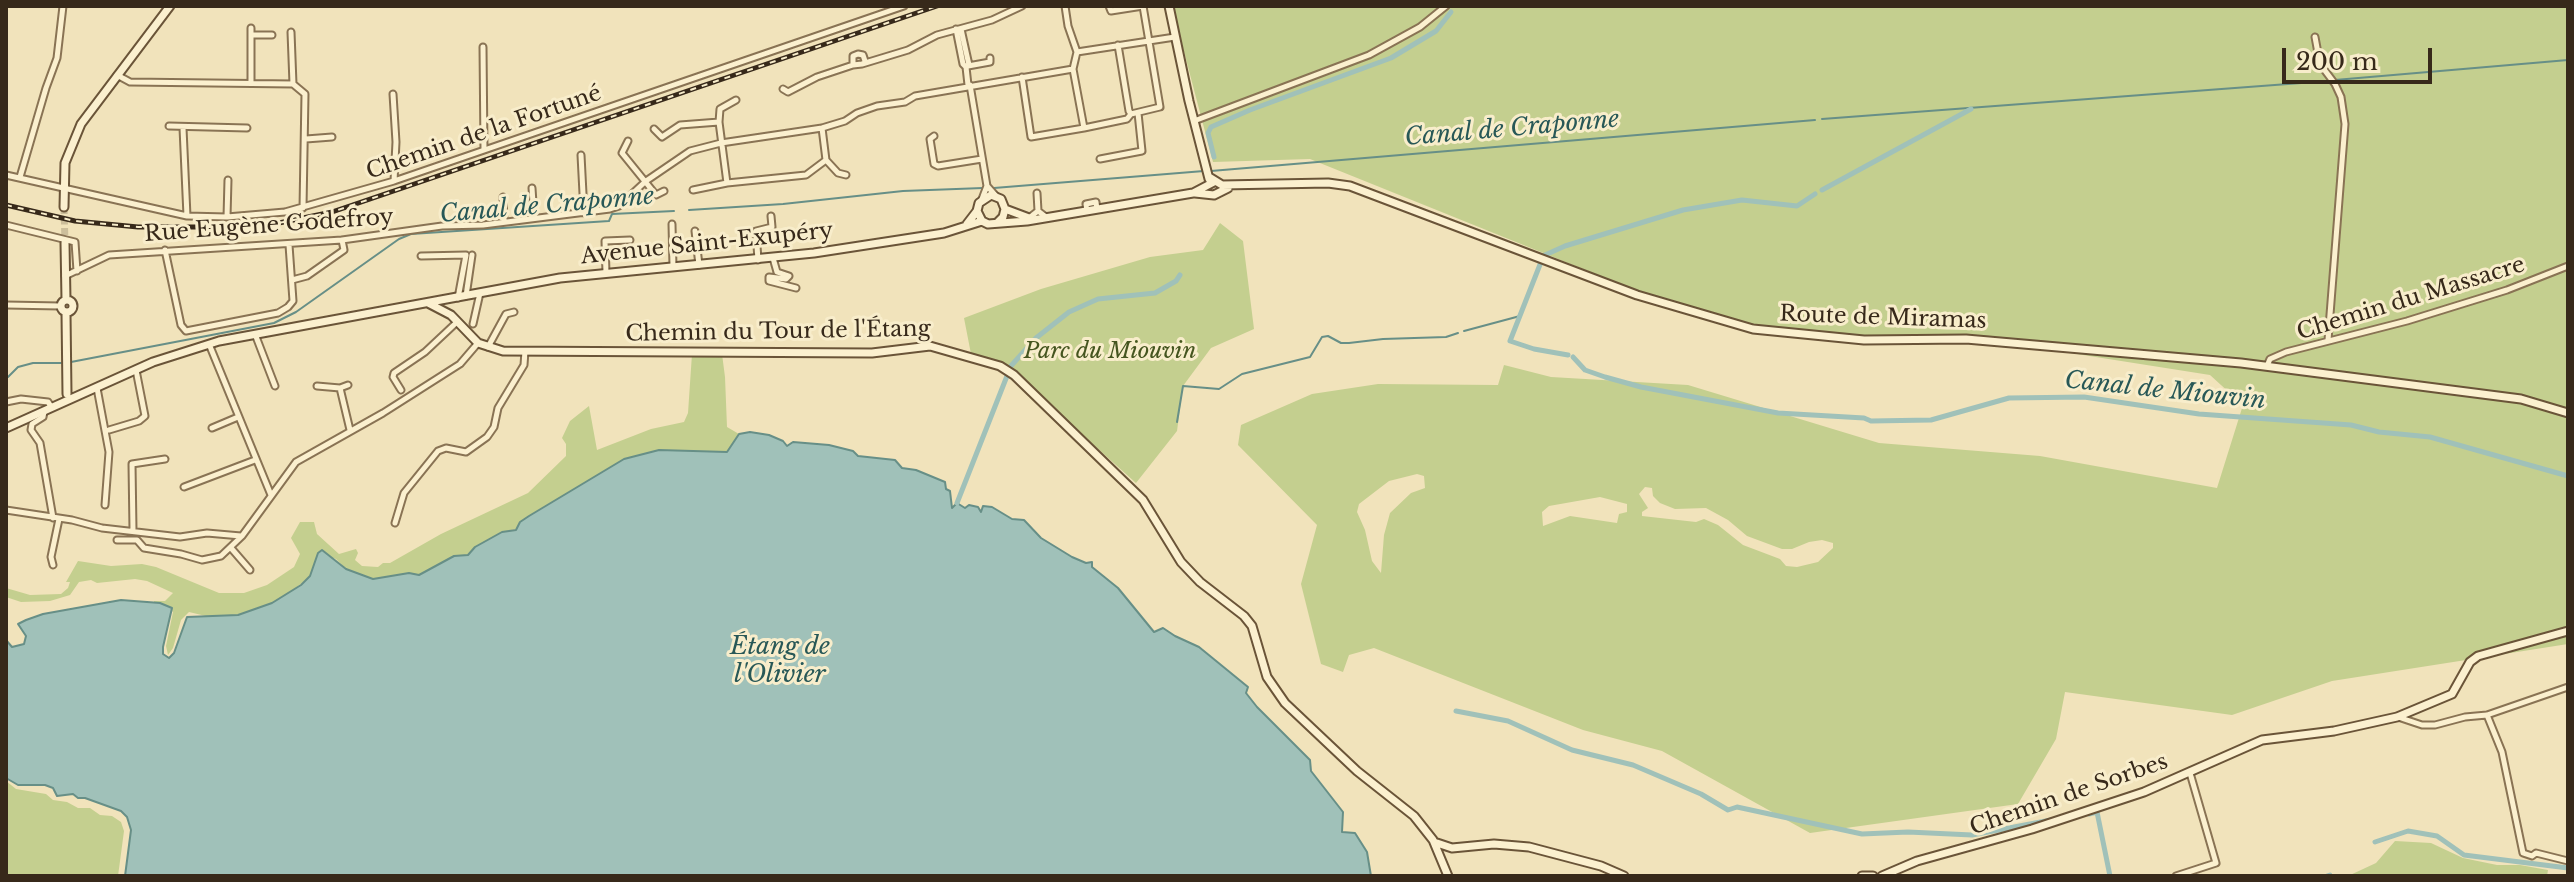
<!DOCTYPE html>
<html>
<head>
<meta charset="utf-8">
<style>
  body { margin:0 }
  #map { position:relative; width:2574px; height:882px; overflow:hidden; background:#f1e3bb; font-family:"Libre Baskerville",serif }
  canvas { display:block }
  .frame { position:absolute; inset:0; border:8px solid #37291a; pointer-events:none }
  .scale { position:absolute; left:2282px; top:48px; width:150px; height:36px; box-sizing:border-box; border:4px solid #37291a; border-top:0; padding-left:10px; font-size:24px; line-height:28px; white-space:nowrap; color:#37291a; -webkit-text-stroke:6px #f8edcb; paint-order:stroke }
</style>
</head>
<body>
<div id="map">
<canvas width="2574" height="882"></canvas>
<div class="frame"></div>
<div class="scale">200 m</div>
</div>
<script>
const g = document.querySelector('canvas').getContext('2d');
g.lineJoin = 'round';
function fill(path, color) { g.fillStyle = color; g.fill(path, 'evenodd'); }
const shape = rows => new Path2D(rows.map(r => 'M' + r).join(''));
function trace(path, color, width, dash) { g.strokeStyle = color; g.lineWidth = width; g.lineCap = dash ? 'butt' : 'round'; g.setLineDash(dash || []); g.stroke(path); }
function drawText(font, color, halo, rows, align = 'center') {
  g.font = font + ' "Libre Baskerville",serif'; g.lineWidth = 6; g.setLineDash([]); g.textBaseline = 'middle'; g.strokeStyle = halo; g.fillStyle = color; for (const [text, x, y, turn = 0] of rows) {
    g.save(); g.translate(x, y); g.rotate((+turn || 0) * Math.PI / 180); g.textAlign = isNaN(turn) ? turn : align; if (halo) g.strokeText(text, 0, 0); g.fillText(text, 0, 0); g.restore();
  }
}
fill(shape([
  [1172,6,2568,6,2568,644,2332,681,2232,715,2065,692,2056,739,2018,804,1810,833,1662,751,1583,730,1374,648,1349,655,1343,672,1321,664,1301,584,1317,525,1238,445,1241,425,1312,394,1378,384,1498,385,1504,365,1551,377,1688,385,1879,443,2040,456,2217,488,2243,405,2210,375,2045,349,1722,325,1310,159,1213,162],
  [1417,474,1424,476,1425,488,1411,493,1390,513,1384,535,1381,573,1372,561,1365,530,1357,512,1359,504,1389,481],
  [1645,487,1652,488,1653,496,1660,503,1675,509,1706,508,1728,520,1747,536,1782,549,1792,549,1809,542,1822,540,1833,543,1833,548,1818,562,1797,567,1786,566,1780,559,1743,545,1718,525,1704,519,1696,522,1642,516,1642,512,1648,508,1639,494],
  [1600,497,1627,504,1627,512,1619,514,1617,523,1570,516,1543,526,1542,512,1549,506],
  [1220,223,1243,241,1254,329,1211,348,1183,386,1177,431,1136,483,1009,369,971,354,964,318,1041,289,1150,257,1203,250],
  [692,354,722,354,725,377,727,427,739,434,729,451,694,451,624,459,529,516,516,529,502,532,475,547,468,555,460,555,423,574,373,579,346,569,336,559,318,553,310,576,291,592,272,603,238,615,210,617,189,612,181,620,173,648,168,655,166,646,173,612,166,605,154,604,154,601,165,601,173,593,147,581,135,579,97,583,91,580,79,582,70,595,50,601,21,602,6,597,6,588,30,595,61,594,68,588,70,582,66,582,78,561,111,566,142,564,156,567,219,593,244,593,267,585,294,567,300,554,291,538,300,522,314,522,317,534,339,554,356,549,358,553,355,560,362,566,378,567,383,563,390,563,441,534,528,493,566,456,566,444,562,438,570,421,589,406,597,450,651,429,684,422,688,413],
  [6,781,16,789,46,794,53,800,67,802,78,808,90,808,100,815,112,816,121,822,124,831,118,876,6,876],
  [2395,841,2431,843,2463,858,2497,865,2520,865,2548,870,2547,876,2348,876,2376,863]
]), '#c4cf8f');
const water = shape([
  [750,432,769,435,783,441,787,446,793,442,829,445,853,451,858,456,895,460,902,468,916,470,945,482,946,489,950,491,952,508,957,503,965,508,969,505,978,507,981,512,983,506,992,507,1012,519,1024,520,1041,538,1072,557,1086,563,1092,562,1092,567,1118,588,1154,632,1163,628,1175,636,1199,647,1248,687,1246,693,1257,707,1310,760,1311,771,1343,812,1342,832,1355,833,1367,852,1371,876,125,876,131,830,127,817,121,811,85,798,78,798,73,794,57,796,53,788,45,785,18,785,6,778,6,640,12,647,24,644,26,636,18,624,26,620,43,614,121,600,160,603,172,608,163,647,163,654,169,658,174,653,187,617,238,615,272,603,301,585,310,576,318,553,322,550,346,569,373,579,409,573,419,575,454,556,468,555,475,547,502,532,516,530,520,522,529,516,624,459,659,450,727,452,739,434,750,432]
]);
fill(water, '#a0c1b9');
trace(water, '#678f87', 2);
trace(shape([
  [2335,80,2568,60],
  [1822,119,2328,81],
  [1211,171,1815,120],
  [994,188,1204,171],
  [689,210,783,204,903,191,983,188],
  [1464,331,1520,316],
  [71,362,274,323,296,312,399,239,411,234,609,221,612,214,674,211],
  [8,377,18,367,33,363,61,363],
  [1177,422,1183,386,1219,389,1242,374,1310,357,1322,337,1328,336,1341,343,1349,343,1383,339,1446,337,1458,333]
]), '#678f87', 2);
trace(shape([
  [1214,157,1208,133,1211,127,1250,110,1391,58,1436,31,1451,12],
  [1822,190,1971,109],
  [1545,255,1565,246,1683,210,1742,200,1797,206,1815,194],
  [1541,262,1510,341,1534,349,1568,355],
  [1573,357,1585,370,1605,377,1641,387,1778,413,1864,418,1871,421,1931,420,2009,398,2084,397,2199,414,2351,425,2379,432,2430,437,2568,476],
  [1010,367,1036,338,1069,312,1098,299,1155,293,1176,281,1180,275],
  [957,503,1007,376],
  [1456,711,1508,721,1572,750,1633,765,1701,794,1728,810,1737,807,1862,834,1908,832,1972,835,2051,820],
  [2089,814,2097,812,2110,876],
  [2375,842,2408,831,2437,836,2464,855,2568,868],
  [2327,876,2330,875]
]), '#a0c1b9', 5);
trace(shape([
  [64,207,65,243]
]), '#ccbe9b', 7, [7, 3.5]);
const street = shape([
  [1065,6,1068,26,1077,52],
  [1109,6,1111,11,1143,6,1160,107,1131,114,1129,111,1118,45],
  [956,29,963,64,966,67],
  [961,29,969,65,966,67,968,85],
  [291,32,293,84,305,94,303,208],
  [251,35,272,35],
  [2315,37,2320,64,2335,84,2341,97,2345,124,2328,340],
  [483,47,484,150],
  [865,61,863,55,858,54,853,56,853,65,862,64,908,50,937,35,992,20,1022,6],
  [968,66,990,62,990,58],
  [117,75,130,82,293,84],
  [1022,77,1031,137,1084,128,1073,69],
  [251,82,251,28],
  [970,85,987,186],
  [783,89,788,92,817,77,853,65],
  [393,94,396,142,394,181],
  [1194,121,1369,55,1420,27,1446,6],
  [169,126,247,128],
  [183,128,187,216],
  [822,128,826,160,838,173,846,175],
  [1084,128,1127,119,1131,114],
  [654,129,662,137,680,125,719,122],
  [934,136,930,139,934,164,938,166,982,159],
  [306,139,332,137],
  [628,141,622,153,656,195,664,191],
  [581,155,584,213],
  [1100,159,1142,151,1138,113],
  [6,175,187,216,227,217,285,212,394,181,904,6],
  [20,177,46,88,57,58,63,6],
  [727,183,719,122,720,109,736,100],
  [532,188,534,218],
  [693,190,727,183,806,175,826,160],
  [1037,193,1038,211],
  [503,197,504,222],
  [982,199,987,186,996,196],
  [1087,211,1086,204,1096,202,1097,209],
  [227,217,228,180],
  [1029,218,1038,211,1046,217],
  [672,224,673,267],
  [6,225,75,242,77,271],
  [695,231,699,265],
  [165,250,181,325,186,331,278,313,288,307,293,301,289,245],
  [421,256,466,255,458,298],
  [773,258,777,272,789,276,786,279,769,277,769,281,796,288],
  [758,260,756,231,772,227,771,216],
  [606,273,605,241,630,240],
  [65,276,109,255,342,240,442,226,483,225,610,209,619,206,646,181,690,151,721,143,822,128,845,121,857,113,877,106,905,102,915,96,1073,69,1077,52,1175,37],
  [292,280,307,276,344,250,342,240],
  [466,296,472,255],
  [6,305,60,306],
  [473,324,480,293],
  [255,334,275,386],
  [209,344,271,495],
  [488,347,506,314,514,312],
  [2267,366,2270,359,2286,352,2407,321,2507,290,2568,266],
  [348,385,340,388,350,430],
  [317,386,340,388],
  [97,388,109,452,105,505],
  [401,390,393,377,394,373,425,352,457,322],
  [6,402,21,399,48,402,50,405],
  [44,412,43,417,32,424,31,430,40,443,53,518],
  [212,428,238,417],
  [109,430,139,421,145,416,136,370],
  [184,487,255,460],
  [6,510,72,520,102,528,180,537,207,533,241,536],
  [395,523,404,493,438,451,446,448,466,452,487,437,494,427,498,408,524,365,525,351],
  [133,530,132,464,165,459],
  [117,540,137,540,144,548,181,554,202,560,221,556,242,536,296,462,383,413,460,364,478,343],
  [231,548,250,570],
  [53,565,51,557,59,519],
  [2487,715,2502,752,2523,853,2532,856,2536,853,2568,861],
  [2398,717,2422,725,2435,725,2465,717,2487,715,2568,687],
  [2176,876,2216,863,2190,773]
]);
const secondary = shape([
  [1169,6,1189,101,1209,179],
  [1209,177,1222,185,1328,183,1350,186,1637,295,1753,329,1864,340,1966,339,2241,363,2521,399,2568,413],
  [1195,193,1214,195,1228,188],
  [64,207,65,163,81,124,170,6],
  [1005,209,1029,218],
  [977,211,982,221,988,224,1027,221,1193,193,1214,182],
  [967,224,977,211,979,203,991,195,1001,199,1005,209,1003,217,998,222],
  [65,243,66,300],
  '61 306a6 6 0 1 1 12 0a6 6 0 1 1-12 0Z',
  [428,303,451,315,478,343,503,351,872,353,930,346,1000,366,1014,375,1143,500,1181,562,1200,582,1244,616,1252,626,1267,677,1285,703,1357,771,1414,816,1433,840,1448,876],
  [66,313,67,394],
  [6,428,153,362,219,341,560,278,814,253,944,233,982,221],
  [1437,843,1452,848,1494,844,1529,847,1601,866,1624,876],
  [1862,876,1873,876],
  [1882,876,1917,861,2032,829,2144,792,2262,740,2334,731,2397,717,2452,694,2470,662,2478,656,2568,631]
]);
trace(street, '#897354', 9);
trace(secondary, '#6a5438', 11);
trace(street, '#fbf0cf', 5);
trace(secondary, '#fbf0cf', 7);
const rail = shape([
  [6,205,75,221,138,227,229,227,274,224,332,212,937,6]
]);
trace(rail, '#37291a', 5);
trace(rail, '#f8edcb', 2, [6]);
drawText('22px', '#37291a', '#f8edcb', [
  ["Chemin de la Fortuné",484,133,-19],
  ["Rue Eugène Godefroy",269,226,-4],
  ["Avenue Saint-Exupéry",707,244,-6],
  ["Chemin du Massacre",2411,299,-17],
  ["Route de Miramas",1883,318,2],
  ["Chemin du Tour de l'Étang",778,332,-1],
  ["Chemin de Sorbes",2069,795,-19]
]);
drawText('italic 22px', '#45551f', '#f8edcb', [
  ["Parc du Miouvin",1110,352]
]);
drawText('italic 24px', '#285857', '#f8edcb', [
  ["Canal de Craponne",1512,129,-5],
  ["Canal de Craponne",547,206,-5],
  ["Canal de Miouvin",2165,391,6],
  ["Étang de",780,647],
  ["l'Olivier",780,675]
]);
</script>
</body>
</html>
